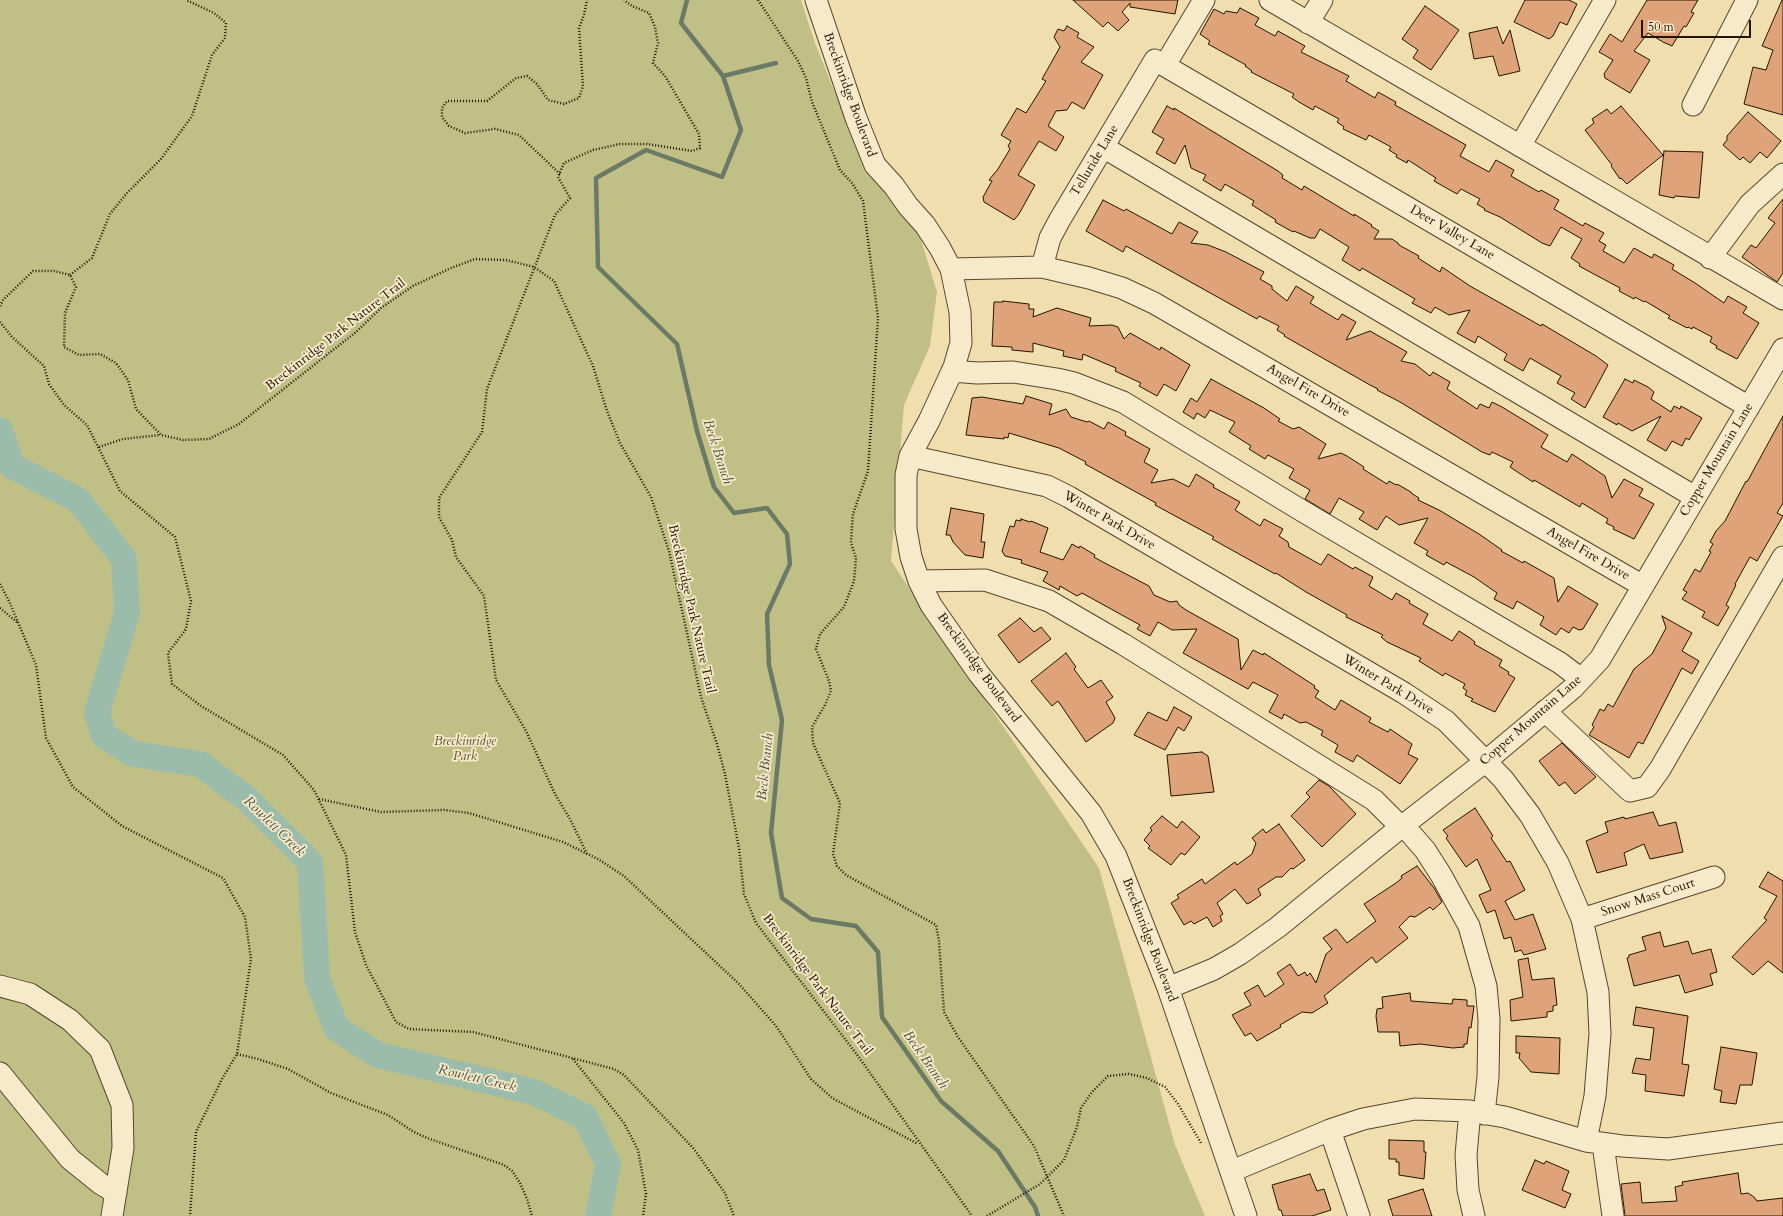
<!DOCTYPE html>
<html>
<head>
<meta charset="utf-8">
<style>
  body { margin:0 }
  #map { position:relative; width:1783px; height:1216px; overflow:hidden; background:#f1deae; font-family:Cardo,serif }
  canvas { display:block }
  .scale { position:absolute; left:1641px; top:20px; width:110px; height:18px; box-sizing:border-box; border:2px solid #231401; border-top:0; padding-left:5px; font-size:12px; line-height:14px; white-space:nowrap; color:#231401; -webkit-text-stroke:3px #f6eaca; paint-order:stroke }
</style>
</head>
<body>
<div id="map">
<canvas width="1783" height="1216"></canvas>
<div class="scale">50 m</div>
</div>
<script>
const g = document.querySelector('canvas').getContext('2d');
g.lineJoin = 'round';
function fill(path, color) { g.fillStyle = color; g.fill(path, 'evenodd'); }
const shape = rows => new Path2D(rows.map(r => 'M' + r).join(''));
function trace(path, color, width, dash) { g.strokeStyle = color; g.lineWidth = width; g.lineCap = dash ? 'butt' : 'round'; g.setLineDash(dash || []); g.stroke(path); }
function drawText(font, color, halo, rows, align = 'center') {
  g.font = font + ' Cardo,serif'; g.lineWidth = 3.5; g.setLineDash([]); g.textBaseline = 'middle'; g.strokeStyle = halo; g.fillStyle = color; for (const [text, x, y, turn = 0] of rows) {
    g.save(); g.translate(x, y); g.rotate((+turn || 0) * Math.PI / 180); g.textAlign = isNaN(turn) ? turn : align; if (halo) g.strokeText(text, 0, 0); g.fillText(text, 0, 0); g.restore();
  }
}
fill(shape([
  [0,0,801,0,815,43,863,162,915,220,937,292,930,346,904,405,891,561,1099,868,1175,1145,1205,1216,0,1216]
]), '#c0c086');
trace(shape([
  [687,0,681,23,723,76,741,130,722,177,646,150,596,178,598,267,677,344,697,431,714,487,734,513,767,508,787,534,790,564,767,614,769,665,782,720,771,833,782,898,811,919,856,926,878,952,882,1017,941,1101,998,1151,1035,1207,1038,1216],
  [723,76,776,63]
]), '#6b7967', 4.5);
trace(shape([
  [0,430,12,466,78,500,124,559,127,613,97,713,104,736,134,754,200,764,246,798,310,862,317,978,336,1028,378,1055,534,1092,585,1117,608,1164,598,1216]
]), '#9bbcab', 26);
const building = shape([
  [1073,0,1178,0,1175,14,1130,7,1130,3,1122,12,1129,20,1118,31,1108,22,1103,27,1073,0],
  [1525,0,1569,0,1577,4,1567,25,1560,22,1553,36,1549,39,1514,22,1525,0],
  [1647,0,1698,0,1691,12,1694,13,1686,27,1684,26,1672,46,1663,42,1648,33,1634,51,1650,60,1630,93,1605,78,1604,74,1613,60,1599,52,1610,34,1622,42,1647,0],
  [1782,0,1783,0,1783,115,1744,104,1753,67,1766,70,1773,50,1762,46,1782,0],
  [1425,6,1459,30,1431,70,1413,58,1418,50,1402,39,1425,6],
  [1240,8,1259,18,1255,25,1275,36,1278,31,1305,46,1301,52,1349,76,1346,81,1375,98,1378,92,1396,102,1395,105,1466,145,1460,156,1489,172,1496,160,1514,170,1511,176,1539,192,1541,190,1559,200,1554,209,1583,226,1585,223,1604,233,1599,241,1606,245,1603,251,1624,263,1634,248,1652,258,1654,254,1674,265,1672,269,1695,283,1724,303,1728,296,1747,307,1743,313,1759,323,1737,359,1716,348,1717,346,1710,342,1712,337,1693,327,1692,329,1688,327,1687,328,1668,318,1670,316,1645,301,1644,302,1635,297,1634,299,1619,291,1620,288,1579,266,1580,264,1571,258,1582,239,1561,227,1550,246,1542,243,1500,217,1484,210,1485,209,1477,204,1480,199,1461,189,1457,194,1434,181,1436,178,1408,160,1407,163,1396,157,1397,155,1389,150,1391,147,1369,135,1366,140,1343,129,1344,127,1337,122,1339,119,1315,106,1313,110,1299,102,1292,97,1294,94,1251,72,1252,71,1245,66,1246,65,1208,44,1210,41,1200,34,1214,9,1224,14,1226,11,1237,13,1240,8],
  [1067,26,1079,33,1077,37,1094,47,1081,62,1103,75,1084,109,1072,102,1067,110,1056,111,1048,126,1064,137,1056,151,1039,141,1018,175,1035,185,1019,214,1014,220,984,202,983,197,992,181,989,180,998,169,1010,149,1008,146,1011,141,1001,135,1017,108,1026,113,1046,81,1042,79,1060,47,1054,37,1058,29,1064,31,1067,26],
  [1497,27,1503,44,1510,30,1520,71,1499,76,1493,56,1474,59,1469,33,1497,27],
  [1167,106,1174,110,1174,108,1278,171,1283,175,1282,178,1302,190,1304,186,1354,216,1354,214,1372,225,1371,226,1379,231,1374,239,1392,239,1398,243,1399,245,1419,256,1418,258,1440,272,1442,267,1470,286,1541,326,1542,324,1596,356,1608,365,1585,408,1571,399,1575,393,1557,383,1561,376,1530,358,1523,371,1504,360,1507,354,1478,336,1475,343,1457,333,1470,310,1449,315,1435,307,1431,313,1412,303,1415,299,1362,268,1360,271,1342,260,1349,247,1320,229,1315,238,1310,238,1294,231,1293,232,1275,222,1276,220,1252,205,1254,201,1225,184,1221,191,1203,180,1206,175,1191,168,1185,145,1175,164,1156,153,1164,139,1152,132,1167,106],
  [1621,106,1663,155,1627,184,1621,178,1620,179,1611,166,1612,165,1585,130,1594,123,1592,119,1607,109,1611,114,1621,106],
  [1748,112,1781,141,1767,158,1760,152,1750,163,1743,157,1740,160,1723,145,1727,140,1727,136,1748,112],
  [1664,151,1703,152,1699,198,1675,196,1674,198,1659,195,1664,151],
  [1783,199,1783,273,1777,282,1742,257,1751,245,1756,248,1775,223,1768,218,1783,199],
  [1103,200,1124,211,1126,209,1172,234,1179,222,1198,232,1191,243,1208,245,1226,252,1264,272,1260,279,1272,286,1272,289,1287,301,1296,286,1314,297,1310,303,1338,320,1342,314,1356,322,1346,340,1370,331,1407,352,1401,361,1415,364,1430,376,1433,372,1450,382,1447,389,1477,409,1480,404,1489,408,1492,402,1502,407,1548,435,1541,447,1567,462,1572,454,1605,476,1612,498,1624,479,1643,489,1639,496,1654,504,1634,539,1613,529,1614,527,1606,523,1608,519,1582,503,1580,507,1534,480,1533,482,1519,473,1510,467,1513,462,1492,452,1490,455,1482,452,1400,402,1377,390,1378,389,1370,385,1284,336,1285,335,1277,330,1279,326,1259,316,1257,319,1126,246,1123,252,1086,231,1103,200],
  [1003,301,1029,304,1029,309,1034,309,1033,317,1057,308,1091,318,1089,326,1112,325,1118,327,1124,339,1130,333,1160,350,1161,347,1190,365,1176,391,1164,384,1157,396,1139,386,1141,383,1115,371,1116,368,1083,354,1082,360,1063,356,1064,351,1033,343,1033,352,1012,350,1012,347,992,346,994,302,1003,302,1003,301],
  [1211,379,1264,408,1280,419,1278,421,1293,429,1299,427,1326,444,1318,459,1341,453,1347,456,1364,467,1363,469,1387,484,1389,481,1396,485,1397,484,1411,492,1411,493,1419,498,1418,500,1439,510,1479,534,1502,550,1501,551,1523,563,1524,561,1554,578,1558,602,1568,586,1598,604,1583,629,1579,630,1573,627,1569,633,1561,628,1556,635,1540,625,1544,617,1517,601,1513,609,1494,599,1497,593,1474,577,1446,562,1444,565,1426,555,1428,551,1414,543,1428,518,1399,525,1386,516,1377,530,1359,519,1364,512,1339,498,1330,514,1305,499,1310,490,1289,478,1294,469,1268,455,1265,459,1249,449,1251,446,1229,432,1235,422,1210,410,1205,418,1197,413,1194,419,1183,412,1191,398,1197,402,1211,379],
  [1625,379,1633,383,1634,380,1648,387,1654,392,1651,399,1671,412,1674,406,1680,409,1681,406,1702,418,1689,440,1686,438,1682,446,1672,441,1666,451,1647,440,1661,416,1632,431,1618,423,1617,425,1603,417,1625,379],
  [1026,396,1052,404,1049,415,1066,409,1071,417,1087,422,1089,421,1104,429,1108,422,1126,432,1125,435,1150,449,1144,462,1158,470,1151,483,1173,479,1189,487,1196,474,1214,485,1213,487,1240,502,1235,510,1260,526,1264,519,1283,529,1279,536,1288,542,1289,547,1321,565,1328,554,1353,569,1355,567,1373,577,1369,586,1392,600,1396,593,1410,601,1409,603,1428,614,1423,624,1452,641,1459,631,1470,638,1475,642,1474,644,1502,660,1499,666,1509,672,1508,674,1515,678,1495,712,1471,701,1473,699,1465,695,1467,691,1463,688,1465,684,1445,673,1443,676,1419,661,1421,658,1387,642,1381,637,1383,635,1346,617,1347,615,1306,592,1276,573,1275,574,1212,539,1214,537,1155,505,1156,503,1085,464,1086,462,1059,448,1009,433,1008,438,1004,437,1004,439,966,435,972,398,982,397,1023,404,1026,396],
  [1783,416,1783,503,1777,513,1783,516,1757,561,1750,557,1735,584,1736,585,1726,605,1729,607,1718,626,1702,617,1705,612,1682,599,1687,592,1683,590,1695,569,1700,572,1711,552,1709,551,1713,544,1710,542,1716,531,1725,521,1746,481,1747,482,1783,416],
  [951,508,984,514,981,542,985,542,983,558,965,555,953,542,950,535,946,535,951,508],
  [1021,519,1030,522,1031,521,1048,528,1040,552,1063,560,1072,544,1079,548,1080,546,1095,555,1094,557,1101,561,1149,586,1154,595,1170,602,1177,601,1179,605,1186,610,1238,639,1241,670,1253,650,1263,655,1264,653,1315,686,1314,688,1319,691,1315,697,1335,710,1341,700,1371,718,1369,722,1388,732,1390,729,1412,744,1408,754,1418,759,1400,784,1357,755,1353,762,1335,752,1338,745,1321,735,1323,731,1306,722,1300,723,1284,714,1282,719,1269,712,1278,695,1253,682,1248,689,1183,653,1197,629,1172,630,1158,622,1150,636,1137,629,1140,625,1082,593,1077,596,1060,586,1059,590,1043,581,1048,572,1021,563,1022,560,1005,556,1002,551,1010,526,1014,527,1016,520,1021,521,1021,519],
  [1662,616,1692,633,1682,651,1699,661,1692,674,1682,668,1643,744,1638,742,1629,758,1589,735,1594,727,1592,725,1600,709,1604,711,1608,704,1613,707,1634,669,1652,654,1666,628,1662,616],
  [1020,618,1034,632,1041,627,1051,639,1019,663,998,635,1020,618],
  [1066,653,1076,667,1074,669,1088,688,1101,680,1113,697,1106,702,1115,718,1113,723,1086,742,1058,701,1052,706,1031,681,1066,653],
  [1174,707,1192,717,1184,731,1178,727,1165,750,1134,735,1148,712,1167,721,1174,707],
  [1562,743,1596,777,1575,794,1565,782,1559,786,1539,761,1562,743],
  [1202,752,1208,756,1214,792,1171,796,1167,755,1202,752],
  [1319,780,1329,786,1356,814,1322,847,1291,816,1310,797,1306,793,1319,780],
  [1475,808,1493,836,1491,838,1507,862,1510,861,1525,890,1505,901,1515,920,1533,914,1546,949,1524,955,1521,950,1515,952,1511,937,1504,939,1495,910,1487,913,1479,895,1491,890,1477,859,1466,867,1446,838,1448,836,1443,830,1475,808],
  [1653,812,1659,826,1676,822,1683,852,1650,859,1644,844,1624,853,1627,865,1597,873,1586,841,1608,832,1605,822,1624,817,1625,819,1653,812],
  [1162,816,1177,828,1182,821,1200,837,1185,855,1181,853,1171,865,1148,848,1150,846,1144,840,1152,830,1150,828,1162,816],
  [1279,824,1305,860,1293,869,1291,868,1282,877,1276,877,1258,889,1261,895,1251,902,1247,904,1235,889,1217,903,1223,914,1220,916,1222,921,1213,927,1207,917,1194,924,1191,921,1184,925,1171,903,1179,898,1177,895,1202,879,1205,884,1235,862,1237,865,1252,854,1256,843,1252,838,1263,829,1266,833,1279,824],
  [1417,866,1434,888,1442,902,1433,910,1430,907,1415,917,1410,916,1399,927,1408,938,1376,963,1372,957,1324,996,1328,1003,1312,1013,1302,1012,1280,1025,1281,1027,1257,1041,1251,1033,1245,1036,1232,1015,1251,1005,1244,993,1258,985,1265,997,1284,984,1277,973,1290,964,1298,976,1305,972,1307,976,1310,973,1316,983,1326,954,1332,949,1323,938,1336,929,1347,943,1376,921,1364,904,1396,883,1402,878,1401,876,1417,866],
  [1768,872,1783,881,1783,973,1768,961,1753,975,1732,957,1767,920,1764,918,1777,896,1759,887,1768,872],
  [1660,932,1664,947,1688,941,1692,954,1711,949,1717,972,1710,974,1713,985,1685,993,1679,975,1634,986,1627,958,1629,957,1629,955,1646,950,1642,937,1660,932],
  [1528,958,1532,980,1554,978,1557,1005,1553,1006,1553,1011,1547,1012,1547,1017,1511,1021,1510,1000,1523,997,1518,960,1528,958],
  [1410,993,1411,1001,1452,1004,1453,999,1467,1000,1467,1006,1474,1006,1471,1028,1469,1027,1467,1044,1464,1044,1464,1047,1453,1048,1420,1044,1400,1046,1399,1032,1378,1032,1376,1016,1377,1009,1383,1008,1382,997,1410,993],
  [1636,1007,1688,1016,1682,1064,1689,1065,1684,1096,1645,1091,1646,1075,1632,1073,1636,1058,1650,1060,1654,1028,1633,1025,1636,1007],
  [1516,1036,1560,1038,1559,1074,1531,1072,1519,1058,1520,1053,1516,1053,1516,1036],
  [1721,1047,1757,1053,1752,1085,1740,1085,1736,1104,1720,1102,1722,1091,1714,1089,1721,1047],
  [1389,1140,1424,1141,1424,1152,1426,1152,1424,1179,1399,1175,1399,1162,1396,1162,1396,1159,1389,1159,1389,1140],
  [1535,1160,1544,1164,1546,1161,1569,1171,1562,1190,1571,1194,1565,1208,1522,1190,1535,1160],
  [1738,1173,1741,1194,1748,1193,1754,1197,1757,1201,1783,1198,1783,1216,1625,1216,1621,1184,1640,1182,1642,1203,1677,1201,1675,1187,1683,1185,1682,1182,1738,1173],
  [1310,1174,1317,1191,1324,1189,1331,1210,1312,1216,1283,1216,1281,1210,1279,1210,1272,1185,1310,1174],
  [1423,1189,1432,1216,1393,1216,1388,1200,1423,1189]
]);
fill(building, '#dea378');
trace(building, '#231401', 1);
const minor = shape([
  [816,0,856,118,875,165,894,186,908,206,925,225,940,248,951,269,960,312,961,343,954,367,929,421,910,456,906,475,906,529,911,557,919,581,931,605,979,674,1091,813,1116,856,1168,988,1246,1216],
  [1270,0,1783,299],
  [1308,23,1322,0],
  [1165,65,1204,0],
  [1693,105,1747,0],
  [1520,146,1605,0],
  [1103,147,1695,497],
  [1710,258,1750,204,1783,174],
  [1042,267,1050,238,1059,221,1155,60,1749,407],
  [951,269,1042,267,1089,278,1122,288,1154,303,1643,586],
  [952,371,977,373,1013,372,1057,379,1074,383,1123,402,1304,512,1560,663,1581,679],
  [910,456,1047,486,1069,497,1404,693,1446,721,1503,779,1530,815,1558,863,1582,919,1598,992,1600,1034,1595,1096,1586,1141],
  [919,581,985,580,1049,601,1123,644,1374,800,1401,827],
  [1545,711,1630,791,1647,787,1660,769,1783,557],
  [1404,826,1425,850,1441,875,1469,926,1486,986,1489,1019,1488,1077,1484,1114],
  [1582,919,1714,877],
  [0,986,30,994,70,1020,100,1049,122,1105,123,1148,112,1216],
  [1168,988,1214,969,1240,954,1278,927,1401,827,1486,761,1573,688,1600,659,1783,349],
  [0,1073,70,1159,101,1184,116,1193],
  [1470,1111,1466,1155,1468,1190,1474,1216],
  [1330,1130,1359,1216],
  [1603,1144,1613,1216],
  [1232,1171,1330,1130,1363,1119,1415,1109,1470,1111,1505,1117,1586,1141,1622,1146,1668,1149,1783,1133]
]);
trace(minor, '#56462c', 23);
trace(shape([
  [758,0,798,61,806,78,812,102,840,170,852,183,863,201,878,318,868,471,853,514,852,525,851,543,856,558,854,581,844,607,820,634,816,649,829,681,831,691,825,705,812,727,813,743,840,803,833,854,837,866,846,875,936,925,939,941,944,1012,958,1037,1034,1146,1064,1216],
  [560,174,519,135,495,129,465,133,449,126,442,117,442,108,447,101,487,101,516,78,527,76,537,84,548,100,564,104,579,98,583,86,579,28,584,15,587,0],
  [70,275,92,258,110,214,127,193,161,159,192,116,212,55,225,38,226,23,214,13,186,0],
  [0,306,3,300,33,271,54,271,70,275,76,287,65,313,64,347,79,355,100,354,116,363,128,380,136,409,161,435,183,440,209,439,239,424,356,332,381,308,413,286,451,268,475,259,506,260,534,267,554,281,593,366,607,411,620,443,651,497,669,551,701,697,717,744,725,774,739,848,744,894,756,923,858,1056,972,1216],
  [0,322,12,337,44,366,49,384,64,405,87,425,120,491,175,537,191,601,186,629,168,653,172,684,201,706,283,755,314,790,346,855,355,932,366,965,396,1022,409,1029,473,1032,614,1069,624,1075,694,1149,725,1193,734,1216],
  [99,447,123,439,160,435],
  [0,584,9,601,36,665,46,738,73,787,122,826,223,878,245,917,251,959,237,1054,222,1079,196,1132,190,1216],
  [0,608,18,623],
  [319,799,381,812,444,810,469,813,563,842,598,859,624,876,739,984,776,1026,811,1079,832,1098,918,1144],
  [587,854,570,819,555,794,526,731,496,680,484,596,456,557,452,540,439,517,439,498,482,432,487,389,555,215,570,198,558,177,564,163,593,150,620,144,647,144,692,151,700,148,699,134,665,76,653,63,658,43,655,27,649,13,632,6,624,0],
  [237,1054,258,1059,288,1069,331,1093,388,1115,414,1132,427,1138,504,1165,512,1171,520,1183,527,1199,532,1216],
  [573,1059,624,1123,638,1150,646,1194,643,1216],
  [987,1216,1040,1184,1064,1160,1077,1127,1081,1108,1092,1092,1108,1076,1129,1074,1147,1078,1165,1087,1178,1104,1201,1143]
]), '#231401', 2.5, [1, 2]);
trace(minor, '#f6eaca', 21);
drawText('13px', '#231401', '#f6eaca', [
  ["Breckinridge Boulevard",849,95,70],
  ["Telluride Lane",1095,161,-59],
  ["Deer Valley Lane",1452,233,30],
  ["Breckinridge Park Nature Trail",336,335,-38],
  ["Angel Fire Drive",1308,391,30],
  ["Copper Mountain Lane",1717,460,-59],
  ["Winter Park Drive",1109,521,30],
  ["Angel Fire Drive",1588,554,30],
  ["Breckinridge Park Nature Trail",691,609,77],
  ["Breckinridge Boulevard",978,668,54],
  ["Winter Park Drive",1388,685,31],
  ["Copper Mountain Lane",1531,721,-41],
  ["Snow Mass Court",1648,898,-18],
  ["Breckinridge Boulevard",1149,940,69],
  ["Breckinridge Park Nature Trail",817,985,53]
]);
drawText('italic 13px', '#5a5030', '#f6eaca', [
  ["Breckinridge",465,742],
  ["Park",465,757]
]);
drawText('italic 14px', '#4d4f3c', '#f6eaca', [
  ["Beck Branch",717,452,72],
  ["Beck Branch",766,767,-84],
  ["Rowlett Creek",274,827,44],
  ["Beck Branch",925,1060,55],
  ["Rowlett Creek",477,1079,13]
]);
</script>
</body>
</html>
